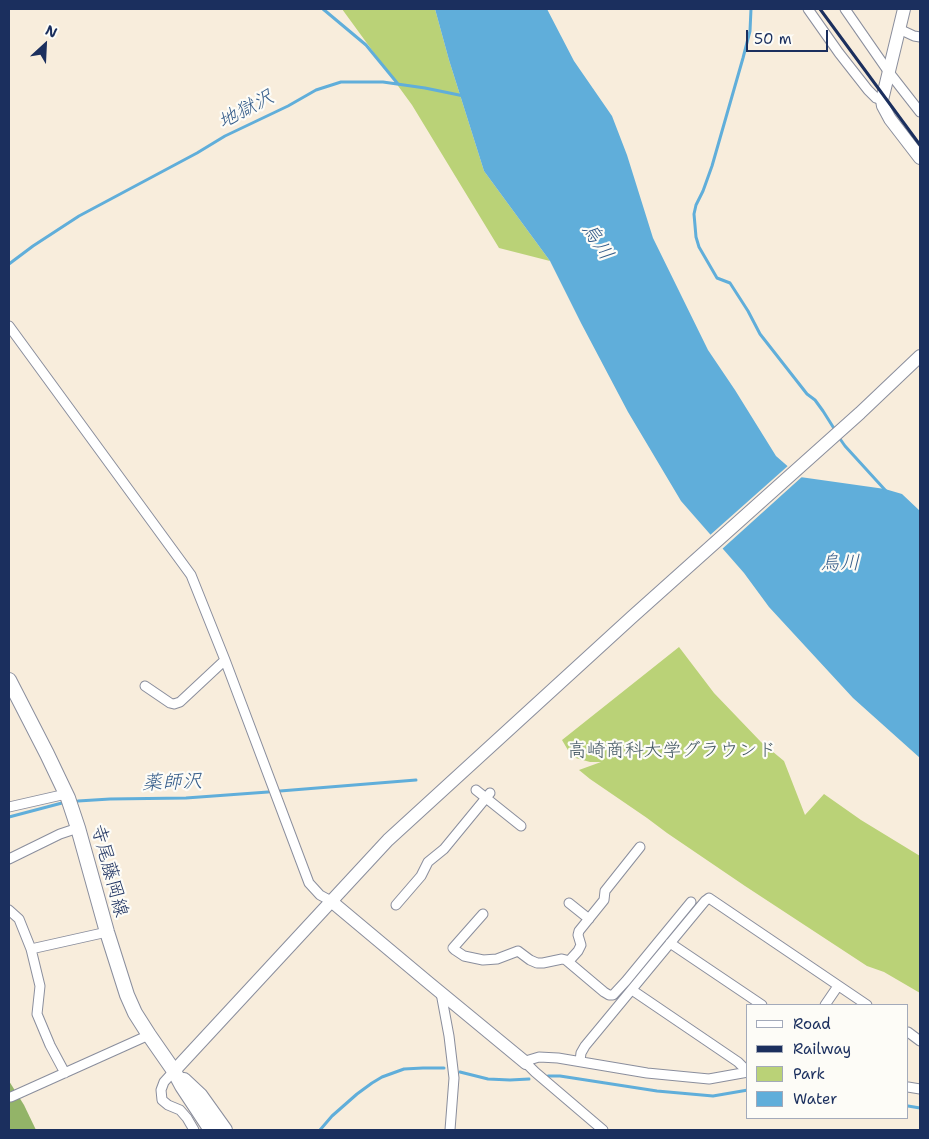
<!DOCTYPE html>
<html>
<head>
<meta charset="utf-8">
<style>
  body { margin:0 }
  #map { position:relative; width:929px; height:1139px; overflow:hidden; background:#f8eddc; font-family:"Shantell Sans",sans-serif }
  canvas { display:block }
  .frame { position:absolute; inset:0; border:10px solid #1b2f5e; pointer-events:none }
  .legend { position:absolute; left:746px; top:1004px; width:162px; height:115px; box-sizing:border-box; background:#fdfcf7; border:1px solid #a3aaba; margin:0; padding:6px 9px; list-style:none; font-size:15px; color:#1b2f5e }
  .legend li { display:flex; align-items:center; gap:10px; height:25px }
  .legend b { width:25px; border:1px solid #a3aaba }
  .north { position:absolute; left:20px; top:20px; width:50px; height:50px; -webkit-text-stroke:4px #fdfcf7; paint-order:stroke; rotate:25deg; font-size:14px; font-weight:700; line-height:20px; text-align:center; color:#1b2f5e }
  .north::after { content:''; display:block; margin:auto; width:18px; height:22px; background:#1b2f5e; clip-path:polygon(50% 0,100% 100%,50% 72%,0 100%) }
  .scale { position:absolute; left:746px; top:30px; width:82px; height:22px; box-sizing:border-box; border:2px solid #1b2f5e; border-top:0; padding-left:6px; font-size:15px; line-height:18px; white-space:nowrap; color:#1b2f5e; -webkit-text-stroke:4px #fdfcf7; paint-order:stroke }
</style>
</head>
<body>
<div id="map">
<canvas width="929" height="1139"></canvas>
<div class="frame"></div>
<ul class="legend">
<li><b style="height:6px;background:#fff"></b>Road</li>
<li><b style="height:6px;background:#1b2f5e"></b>Railway</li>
<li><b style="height:14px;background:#bad277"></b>Park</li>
<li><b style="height:14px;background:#60aeda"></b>Water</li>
</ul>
<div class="north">N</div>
<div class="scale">50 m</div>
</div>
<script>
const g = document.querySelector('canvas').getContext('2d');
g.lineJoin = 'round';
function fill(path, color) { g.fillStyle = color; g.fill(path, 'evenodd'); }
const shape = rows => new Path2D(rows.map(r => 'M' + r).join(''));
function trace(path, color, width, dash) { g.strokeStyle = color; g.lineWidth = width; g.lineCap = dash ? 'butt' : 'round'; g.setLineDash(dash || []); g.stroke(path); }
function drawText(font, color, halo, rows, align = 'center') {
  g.font = font + ' "Shantell Sans","Klee One",sans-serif'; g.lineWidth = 4.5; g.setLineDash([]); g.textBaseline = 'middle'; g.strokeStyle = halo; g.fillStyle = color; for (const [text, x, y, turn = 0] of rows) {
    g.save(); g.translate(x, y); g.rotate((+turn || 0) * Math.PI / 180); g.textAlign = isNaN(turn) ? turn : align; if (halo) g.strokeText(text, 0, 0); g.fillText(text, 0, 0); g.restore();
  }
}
fill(shape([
  [342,9,435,9,449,60,484,171,550,261,499,248,412,105],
  [679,647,714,693,761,742,784,761,805,815,824,794,861,820,920,856,920,993,884,972,867,966,745,886,667,833,647,818,590,779,579,770,601,762,590,762,572,757,562,740]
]), '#bad277');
fill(shape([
  [9,1081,24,1105,36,1130,9,1130]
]), '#93b468');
fill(shape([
  [435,9,547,9,574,61,612,116,627,155,653,238,708,350,735,390,776,456,800,477,885,489,902,494,920,511,920,758,853,698,769,607,744,573,681,501,628,412,581,323,550,261,484,171,449,60]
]), '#60aeda');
fill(shape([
  [790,464,801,475,804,475,721,550,709,536]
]), '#f8eddc');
trace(shape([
  [323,9,366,45,398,84],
  [751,9,750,31,743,58,712,166,703,191,696,205,694,214,696,237,699,247,717,278,730,283,748,311,760,334,807,394,815,400,823,411,835,430],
  [9,264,33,246,79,216,197,153,225,136,288,106,316,90,341,82,383,82,425,88,464,96],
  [838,436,845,446,886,491],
  [280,791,416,780],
  [78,801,110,799,186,798,268,792],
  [9,817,62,803],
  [460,1072,488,1079,510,1080,529,1079],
  [548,1076,560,1076,657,1091,713,1096,748,1090],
  [908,1106,920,1108],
  [320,1130,332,1116,357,1094,372,1083,382,1077,404,1069,423,1068,444,1068]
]), '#60aeda', 3);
const street = shape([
  [808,9,839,53,868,90,876,98,882,100],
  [845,9,888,71,920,112],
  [899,29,914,36,920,37],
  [9,326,191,575,225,660,309,883,320,895,331,901],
  [145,686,170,703,174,704,180,702,225,660],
  [476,790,521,826],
  [9,807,66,794],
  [9,859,60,834,78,828],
  [569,903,589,919],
  [396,905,421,876,428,862,444,849,490,793],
  [9,910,19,919,31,949,40,986,37,1014,50,1045,65,1073],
  [483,914,453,948,455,950,464,956,483,960,497,959,518,951,530,960,537,963,543,963,562,959,566,960,604,992,609,995,613,995,626,981,691,902],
  [670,943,762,1005],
  [31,949,107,932],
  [569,961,578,951,581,945,578,935,579,931,604,900,605,891,640,847],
  [632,990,738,1062,743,1067,744,1072],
  [441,993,449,1036,454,1078,450,1130],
  [825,1005,838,986],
  [908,1032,920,1041],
  [580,1061,581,1053,585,1046,705,901,709,898,867,1005],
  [174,1071,164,1082,161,1090,162,1100,168,1105,180,1110,187,1118,194,1130],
  [908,1087,920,1089],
  [11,1097,149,1035],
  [603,1130,535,1072,526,1063,529,1060,539,1057,558,1058,647,1073,709,1079,748,1072]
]);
const secondary = shape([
  [904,9,882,100,883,106,890,119,920,158],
  [331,901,429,983,526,1063],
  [174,1071,388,840,632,617,860,413,920,356]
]);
const primary = shape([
  [9,680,47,754,68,798,78,828,107,932,127,995,135,1013,149,1035,174,1071,182,1086,211,1130],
  [184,1080,200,1095,225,1130]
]);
trace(street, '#8a8e9d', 11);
trace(secondary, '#8a8e9d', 14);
trace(primary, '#8a8e9d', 16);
trace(street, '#fff', 9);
trace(secondary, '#fff', 12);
trace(primary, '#fff', 14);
trace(shape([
  [820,9,920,145]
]), '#1b2f5e', 3);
drawText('19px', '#435864', '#fdfcf7', [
  ["高崎商科大学グラウンド",672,751]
]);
drawText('19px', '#1b2f5e', '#fdfcf7', [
  ["寺尾藤岡線",109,871,75]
]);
drawText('italic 20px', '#335b89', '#fdfcf7', [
  ["地獄沢",246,110,-28],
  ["烏川",597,242,57],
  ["烏川",840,564],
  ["薬師沢",172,783,-2]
]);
</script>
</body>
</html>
